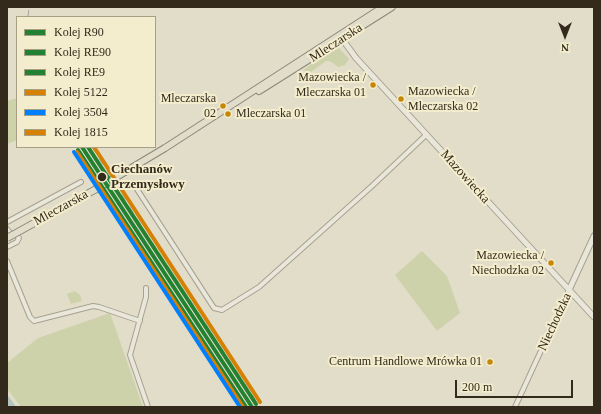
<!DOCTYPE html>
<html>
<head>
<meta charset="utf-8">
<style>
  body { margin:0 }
  #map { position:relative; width:601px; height:414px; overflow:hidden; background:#e2ddc8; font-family:Georgia,serif }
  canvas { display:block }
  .frame { position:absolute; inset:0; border:8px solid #332a1c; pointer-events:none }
  .legend { position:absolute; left:16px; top:16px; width:140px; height:132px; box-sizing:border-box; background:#f4edcd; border:1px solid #a79f86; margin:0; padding:5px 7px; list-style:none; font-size:12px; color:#332a1c }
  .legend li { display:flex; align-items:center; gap:8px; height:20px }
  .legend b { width:20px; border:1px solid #a79f86 }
  .north { position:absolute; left:545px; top:16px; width:40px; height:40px; -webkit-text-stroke:3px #f4edcd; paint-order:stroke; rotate:180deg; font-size:11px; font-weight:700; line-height:16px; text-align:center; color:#332a1c }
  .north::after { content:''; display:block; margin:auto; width:14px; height:18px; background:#332a1c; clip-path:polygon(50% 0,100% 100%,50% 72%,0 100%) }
  .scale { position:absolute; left:455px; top:380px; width:118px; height:18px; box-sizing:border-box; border:2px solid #332a1c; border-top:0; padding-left:5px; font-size:12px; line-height:14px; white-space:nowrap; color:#332a1c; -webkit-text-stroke:3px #f4edcd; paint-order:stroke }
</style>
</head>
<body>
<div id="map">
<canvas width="601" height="414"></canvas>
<div class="frame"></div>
<ul class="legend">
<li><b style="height:5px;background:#238132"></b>Kolej R90</li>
<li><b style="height:5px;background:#238132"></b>Kolej RE90</li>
<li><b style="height:5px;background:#238132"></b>Kolej RE9</li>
<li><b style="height:5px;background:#d68006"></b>Kolej 5122</li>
<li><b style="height:5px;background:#0080ff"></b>Kolej 3504</li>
<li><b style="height:5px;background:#d68006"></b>Kolej 1815</li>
</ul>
<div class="north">N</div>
<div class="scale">200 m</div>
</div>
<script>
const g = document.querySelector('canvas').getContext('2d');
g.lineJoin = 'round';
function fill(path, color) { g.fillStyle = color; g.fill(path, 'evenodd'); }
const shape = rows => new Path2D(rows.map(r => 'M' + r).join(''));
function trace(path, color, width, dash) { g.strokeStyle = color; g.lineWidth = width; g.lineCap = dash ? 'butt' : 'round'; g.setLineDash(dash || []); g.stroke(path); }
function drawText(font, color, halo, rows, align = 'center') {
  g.font = font + ' Georgia,serif'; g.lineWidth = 4; g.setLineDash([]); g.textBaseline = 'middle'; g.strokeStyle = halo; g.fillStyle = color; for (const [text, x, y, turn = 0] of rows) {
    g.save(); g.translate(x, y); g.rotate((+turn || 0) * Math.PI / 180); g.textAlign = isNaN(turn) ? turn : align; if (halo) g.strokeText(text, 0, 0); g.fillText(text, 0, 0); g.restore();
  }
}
fill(shape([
  [338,47,349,59,345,65,338,67,330,61,326,61,311,72,303,70],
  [17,98,17,140,7,144,7,101],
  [422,251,447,276,460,313,437,331,395,275],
  [75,291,80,295,82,301,71,304,67,294],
  [110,313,143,407,21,407,7,389,7,363,38,338]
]), '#ced2ab');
trace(shape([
  [11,407,12,406]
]), '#b4c7be', 1);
trace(shape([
  [7,400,12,407]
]), '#b4c7be', 7);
const minor = shape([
  [133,183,214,308,222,310,259,287,372,186,426,135],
  [7,222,81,182],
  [7,229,11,234,16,235,19,238,17,242,7,247],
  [7,261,30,317,34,321,93,306,99,307,140,321],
  [146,288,146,297,130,355,148,407],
  [515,407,569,290]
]);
const tertiary = shape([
  [340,36,356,58,594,317],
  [569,290,594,236]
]);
const primary = shape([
  [259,91,392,7],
  [165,148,383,7]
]);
trace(minor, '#a6a192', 6);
trace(tertiary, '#a6a192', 7);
trace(primary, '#8c8679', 8);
trace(minor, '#e9e6da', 4);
trace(tertiary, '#e9e6da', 5);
trace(primary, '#e0ddcb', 6);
trace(shape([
  [28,17,29,7],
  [92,147,144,230,260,407]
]), '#a8a59b', 1, [7, 7]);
const primaryBridge = shape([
  [7,238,98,188,165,148]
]);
trace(primaryBridge, '#8c8679', 8, []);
trace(primaryBridge, '#e0ddcb', 6);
trace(shape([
  [82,147,252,407]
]), '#238132', 4);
trace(shape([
  [78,150,246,407]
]), '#238132', 4);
trace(shape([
  [88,147,256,404]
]), '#238132', 4);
trace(shape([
  [77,152,243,407]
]), '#d68006', 4);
trace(shape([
  [74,152,240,407]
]), '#0080ff', 4);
trace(shape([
  [94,147,260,402]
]), '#d68006', 4);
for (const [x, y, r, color] of [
  [373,85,3.5,"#c68707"],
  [401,99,3.5,"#c68707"],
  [223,106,3.5,"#c68707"],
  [228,114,3.5,"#c68707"],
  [102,177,5,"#332a1c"],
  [551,263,3.5,"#c68707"],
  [490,362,3.5,"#c68707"]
]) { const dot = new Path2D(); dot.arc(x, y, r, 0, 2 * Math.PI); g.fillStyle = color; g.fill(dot); trace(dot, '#f4edcd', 1.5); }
drawText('12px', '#332a1c', '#f4edcd', [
  ["Mazowiecka /",366,78],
  ["Mleczarska 01",366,93],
  ["Mazowiecka /",408,92,"left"],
  ["Mleczarska 02",408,107,"left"],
  ["Mleczarska",216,99],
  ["02",216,114],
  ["Mleczarska 01",236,114,"left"],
  ["Mazowiecka /",544,256],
  ["Niechodzka 02",544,271],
  ["Centrum Handlowe Mrówka 01",482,362]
], 'right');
drawText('13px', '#332a1c', '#f4edcd', [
  ["Mleczarska",336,43,-33],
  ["Mazowiecka",465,177,48],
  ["Mleczarska",61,208,-29],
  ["Niechodzka",555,322,-65]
]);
drawText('bold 13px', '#332a1c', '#f4edcd', [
  ["Ciechanów",111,170],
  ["Przemysłowy",111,185]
], 'left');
</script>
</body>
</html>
